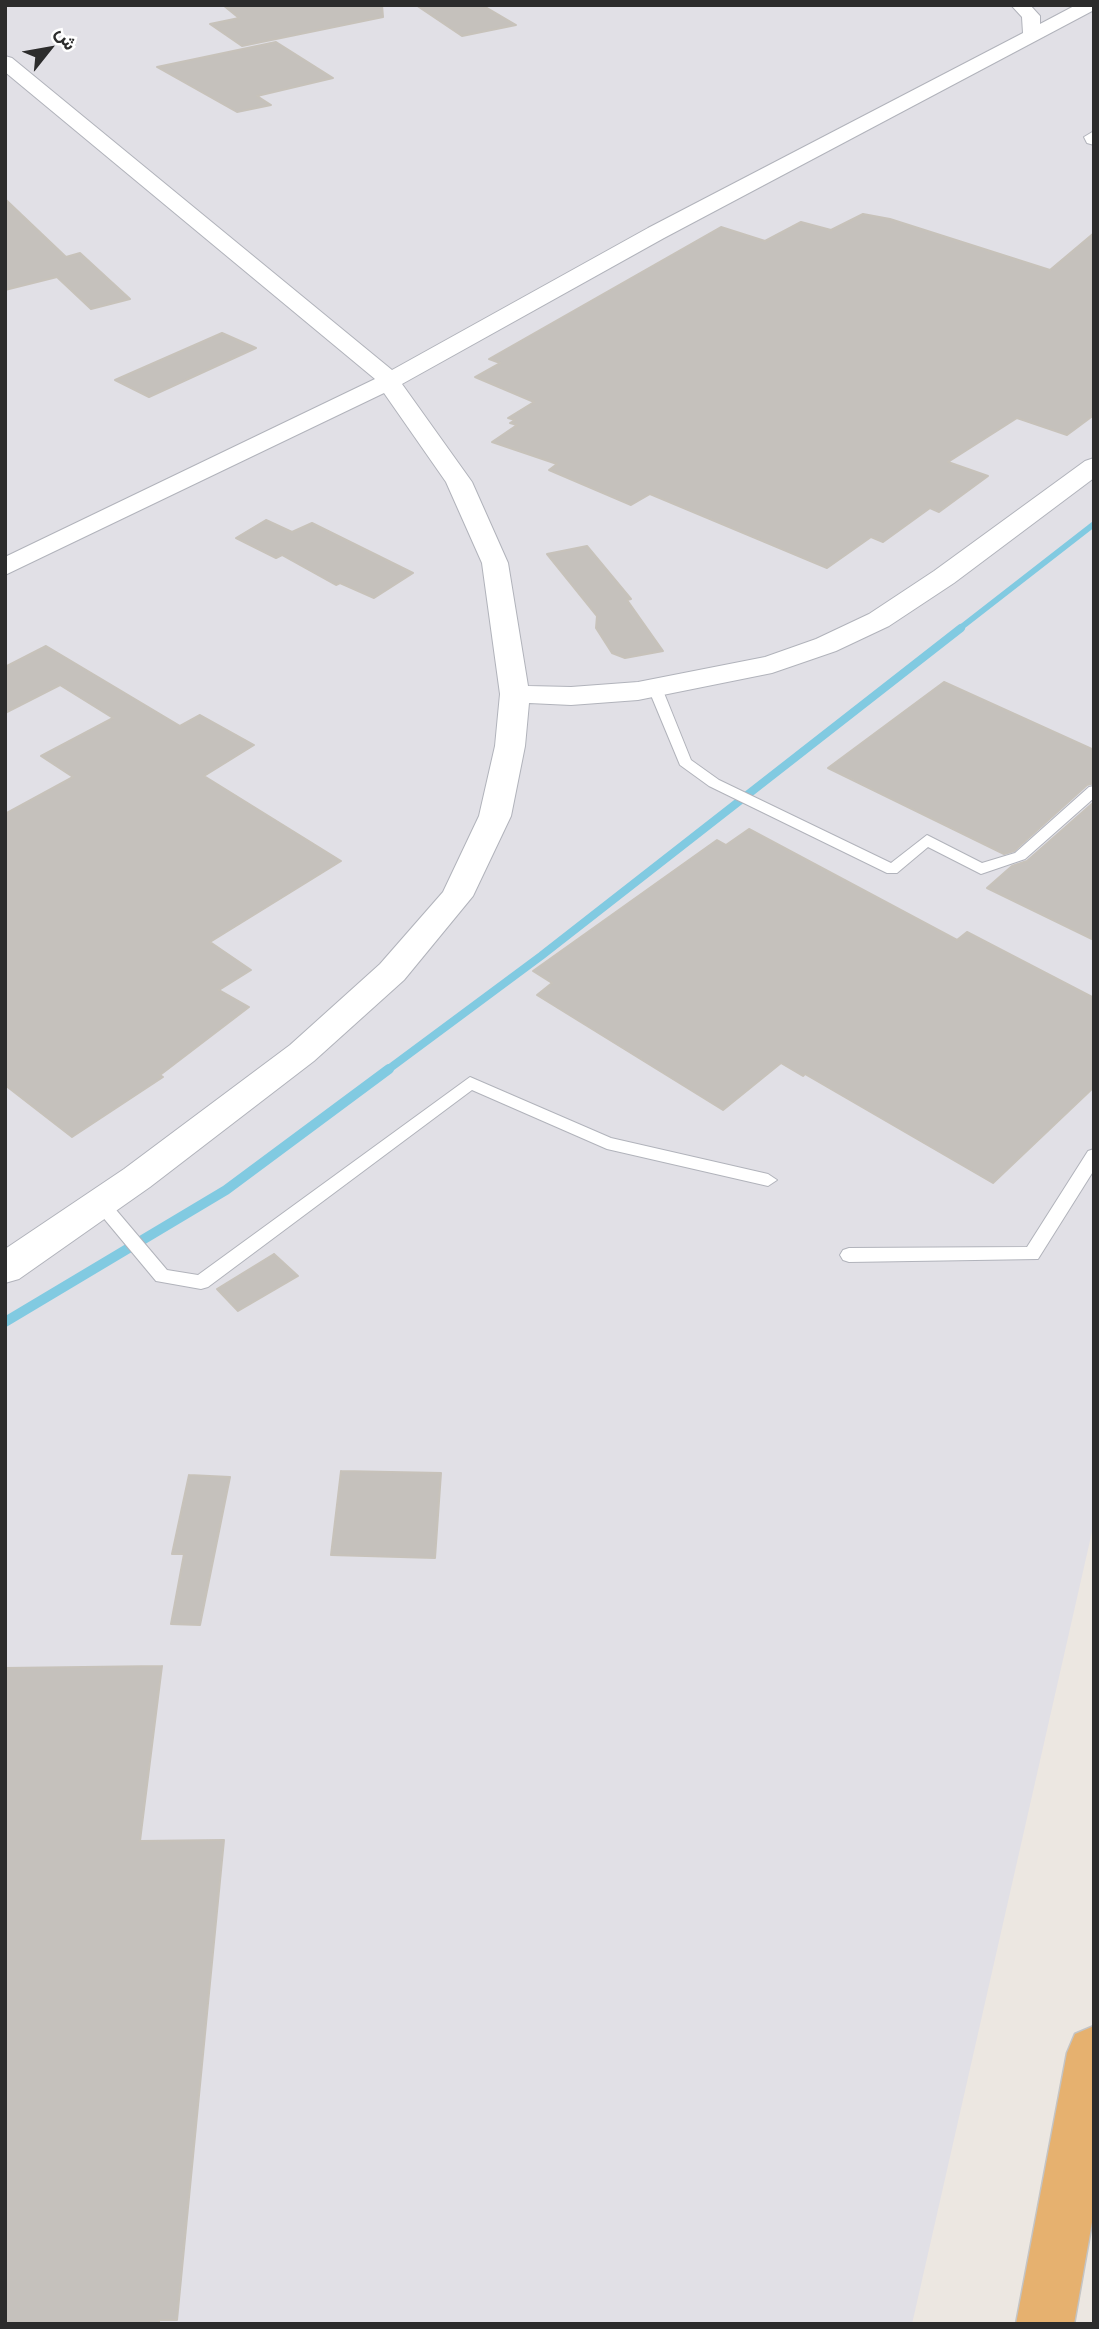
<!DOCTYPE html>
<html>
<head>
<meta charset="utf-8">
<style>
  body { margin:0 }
  #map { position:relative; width:1099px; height:2329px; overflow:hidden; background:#ece7e1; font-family:"Public Sans",Vazirmatn,sans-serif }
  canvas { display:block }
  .frame { position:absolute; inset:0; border:7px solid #2c2c2c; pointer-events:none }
  .north { position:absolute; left:14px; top:14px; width:70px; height:70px; -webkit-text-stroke:5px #fff; paint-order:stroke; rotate:59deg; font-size:19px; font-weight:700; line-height:28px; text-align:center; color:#2c2c2c }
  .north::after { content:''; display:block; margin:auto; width:24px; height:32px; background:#2c2c2c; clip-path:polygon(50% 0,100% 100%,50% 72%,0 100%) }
</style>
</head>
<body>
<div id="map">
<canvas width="1099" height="2329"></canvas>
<div class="frame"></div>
<div class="north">ش</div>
</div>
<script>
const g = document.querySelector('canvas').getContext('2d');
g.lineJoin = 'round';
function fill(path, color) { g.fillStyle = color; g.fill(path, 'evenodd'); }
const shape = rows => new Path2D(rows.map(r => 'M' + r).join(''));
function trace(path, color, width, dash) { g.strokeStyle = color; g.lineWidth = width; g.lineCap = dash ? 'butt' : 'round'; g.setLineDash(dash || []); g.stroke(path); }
fill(shape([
  [5,5,1094,5,1094,1523,912,2324,5,2324]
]), '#e1e0e6');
trace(shape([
  [959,629,1094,524]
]), '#81cae1', 6);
trace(shape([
  [386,1071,541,956,961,628]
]), '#81cae1', 8);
trace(shape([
  [5,1322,226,1190,389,1069]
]), '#81cae1', 10);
const building = shape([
  [223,5,382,5,383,17,242,46,210,24,239,18,223,5],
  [416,5,482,5,516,25,462,36,416,5],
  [276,42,333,78,257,96,271,105,237,112,157,67,276,42],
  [5,199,66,257,80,253,130,299,91,309,57,277,5,290,5,199],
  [863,214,890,219,1050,270,1094,233,1094,415,1067,435,1017,418,948,462,988,476,939,512,930,508,883,542,871,537,827,568,650,494,631,505,549,470,557,464,492,442,517,425,510,423,515,420,508,418,534,402,475,377,500,363,489,359,721,227,765,241,801,222,831,230,863,214],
  [222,333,256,348,149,397,115,380,222,333],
  [266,520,292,532,312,523,413,573,374,598,340,583,336,585,282,555,276,558,236,538,266,520],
  [587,546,631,599,627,600,663,651,625,658,612,653,596,628,597,616,547,554,587,546],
  [46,646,180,726,200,715,254,745,204,776,341,861,210,942,251,970,219,990,249,1007,160,1075,163,1077,72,1137,5,1085,5,814,73,777,41,756,113,718,60,685,5,713,5,667,46,646],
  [944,682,1094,750,1094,783,1087,785,1014,851,1004,854,828,768,944,682],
  [1094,802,1094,940,987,888,1012,866,1027,861,1094,802],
  [749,829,957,940,967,932,1094,998,1094,1087,993,1183,805,1074,803,1076,781,1063,723,1110,537,995,552,983,533,971,717,840,726,845,749,829],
  [274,1254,298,1276,238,1311,217,1289,274,1254],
  [341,1471,441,1473,435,1558,331,1555,341,1471],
  [189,1475,230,1477,200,1625,171,1624,184,1554,172,1554,189,1475],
  [162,1666,140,1841,224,1840,177,2320,159,2320,159,2324,5,2324,5,1668,162,1666]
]);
fill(building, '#c5c1bc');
trace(building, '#c7c2ba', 2);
const service = shape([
  [655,684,662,688,691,760,719,780,891,863,927,835,982,863,1015,853,1089,787,1094,786,1094,798,1025,859,981,874,928,847,897,873,887,873,709,786,680,765,648,688,655,684],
  [470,1077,611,1138,768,1174,777,1180,768,1186,607,1149,472,1090,208,1287,201,1289,156,1281,91,1203,94,1198,106,1198,167,1270,198,1275,470,1077],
  [1094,1149,1094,1170,1038,1259,849,1262,843,1260,840,1255,843,1250,849,1248,1027,1247,1088,1151,1094,1149]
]);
const minor = shape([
  [1011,5,1030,5,1040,16,1040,24,1076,5,1094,5,1094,10,664,238,402,384,472,482,508,563,528,686,571,687,638,682,765,657,816,639,869,614,934,571,1085,461,1094,458,1094,478,954,583,889,626,836,651,772,673,638,700,571,705,529,703,525,746,511,816,473,896,404,980,314,1061,150,1187,19,1279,5,1283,5,1249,124,1169,290,1045,380,964,443,892,479,816,495,746,500,694,482,563,446,482,384,393,5,575,5,557,375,379,5,72,5,56,12,58,392,370,648,228,1023,33,1022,17,1011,5],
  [1094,131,1094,145,1087,143,1084,137,1094,131]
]);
const trunk = shape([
  [1094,2026,1094,2211,1074,2324,1016,2324,1067,2053,1075,2034,1094,2026]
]);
trace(service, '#b1b3bb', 2);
trace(minor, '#b1b3bb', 2);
trace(trunk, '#c4c4c4', 3);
fill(service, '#fff');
fill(minor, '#fff');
fill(trunk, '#e6b16f');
</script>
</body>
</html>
